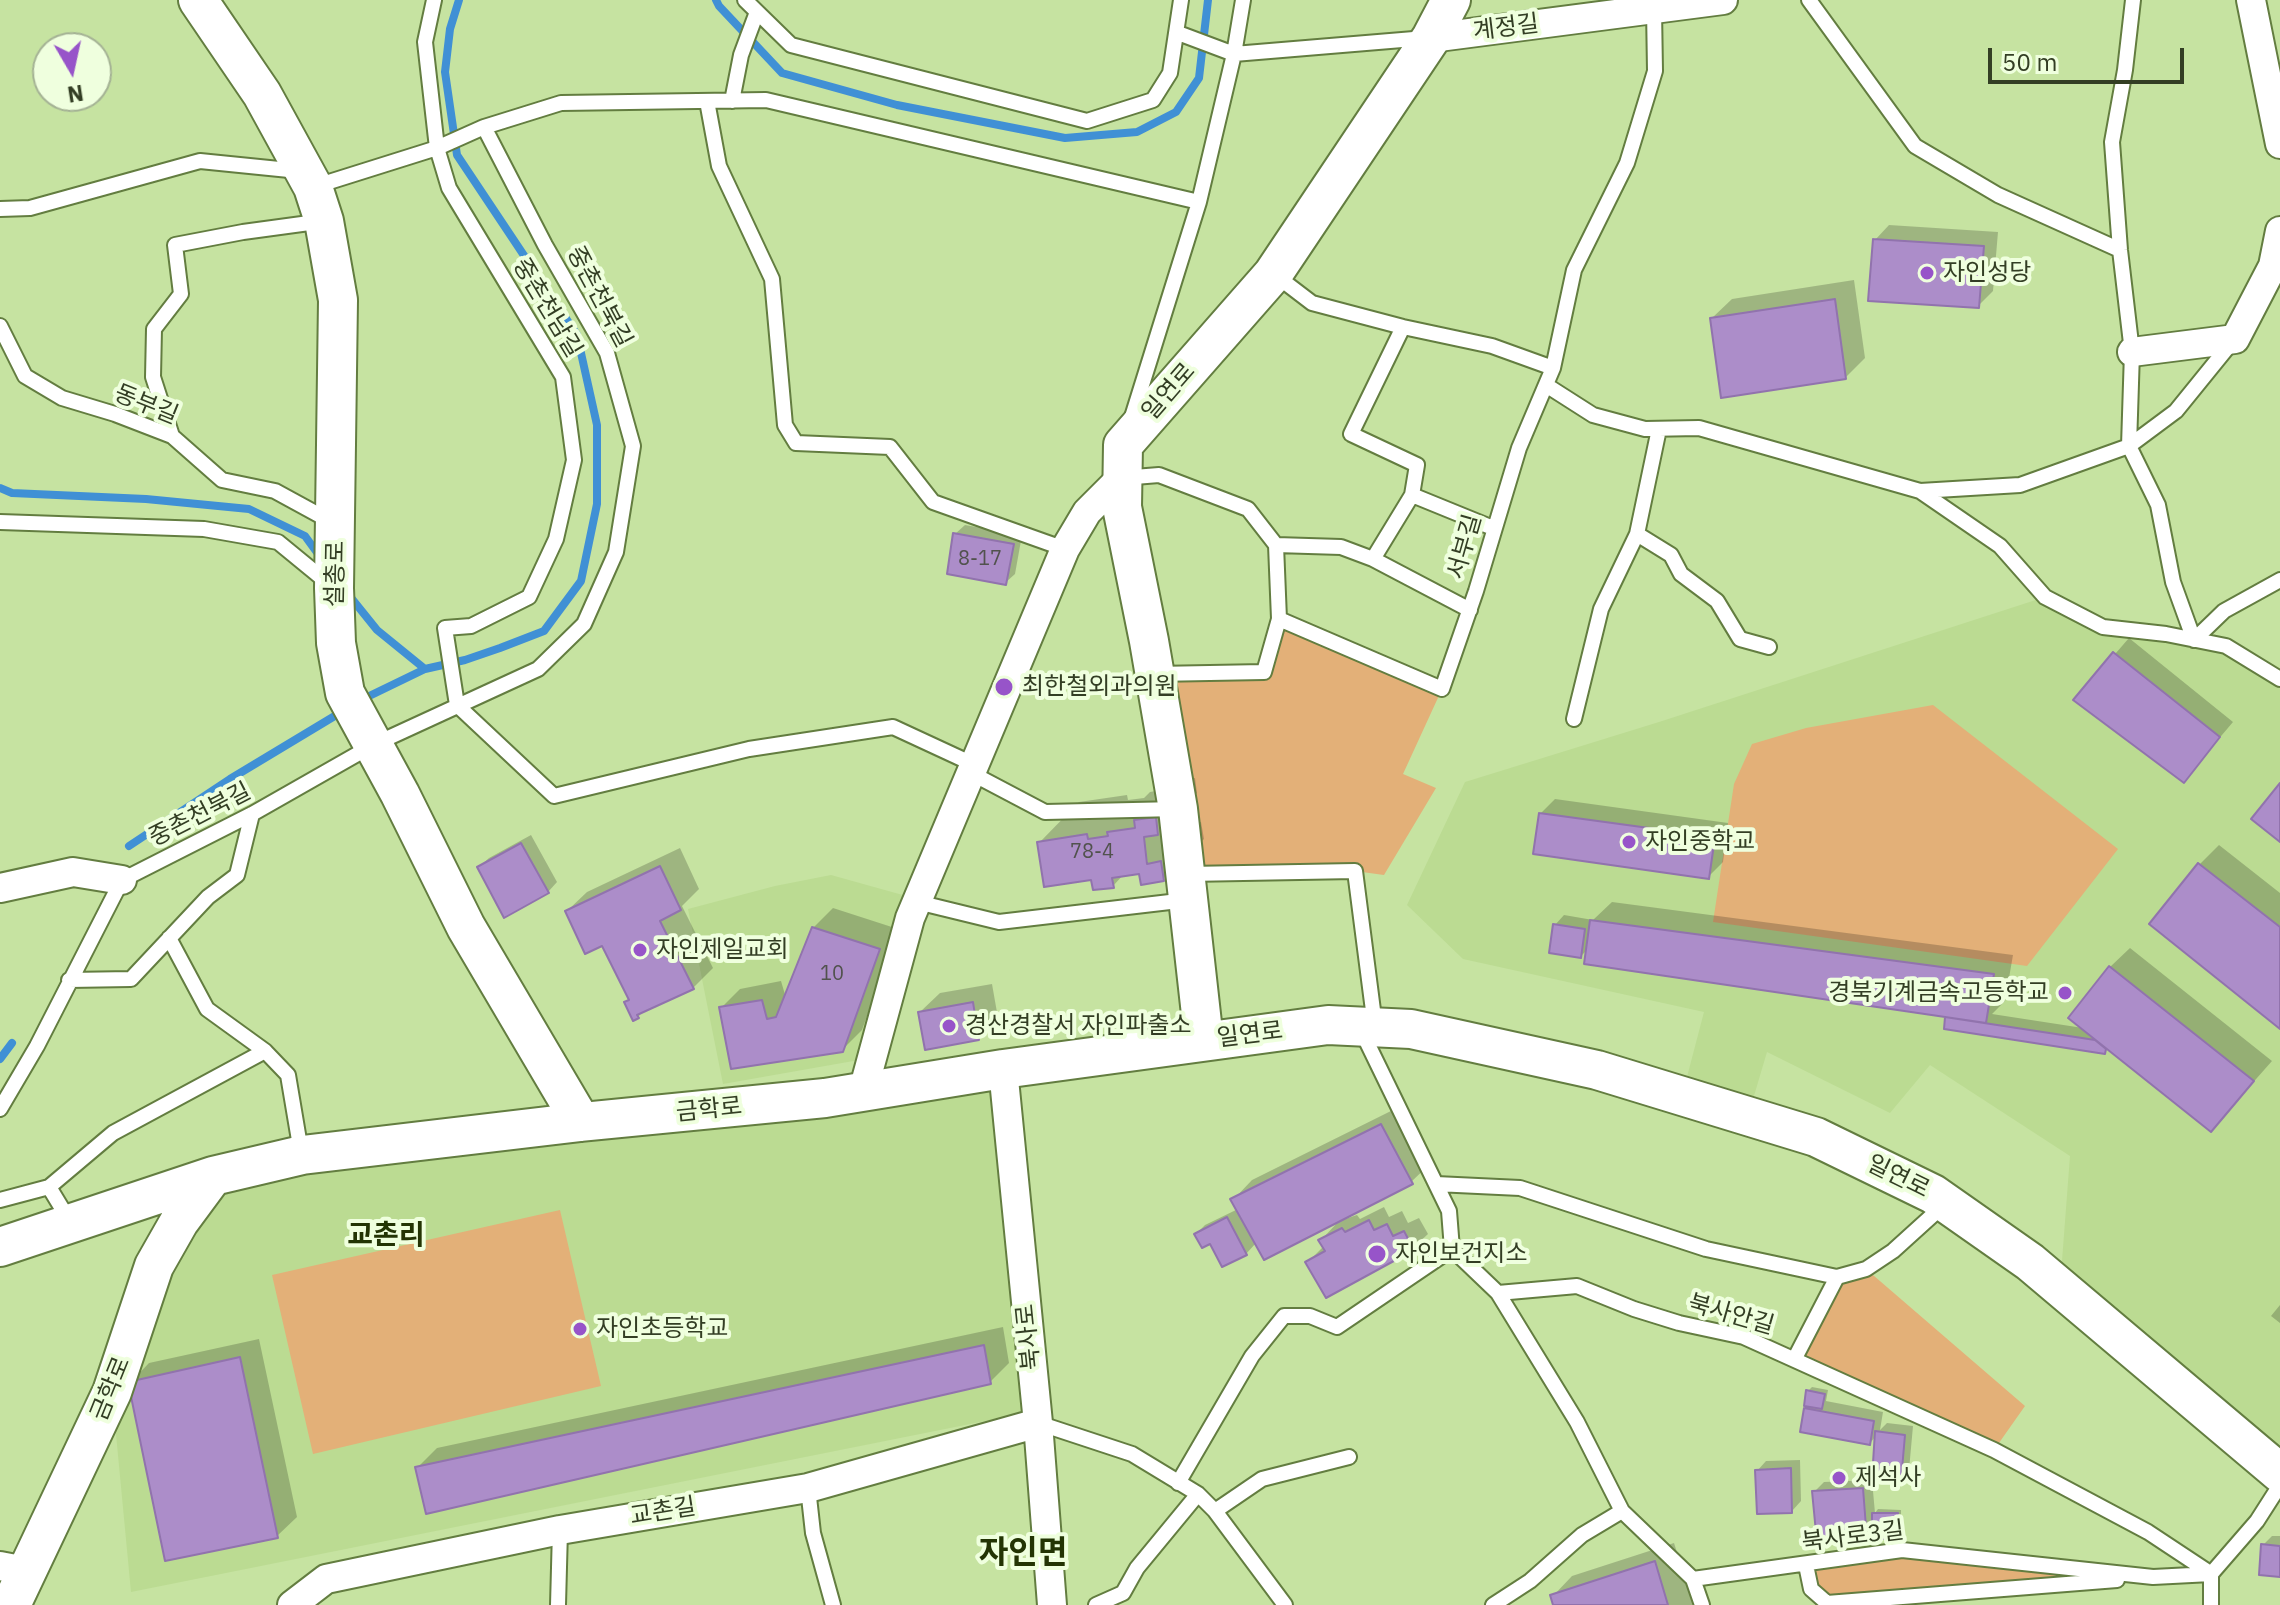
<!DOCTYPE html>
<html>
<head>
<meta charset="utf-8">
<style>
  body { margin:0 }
  #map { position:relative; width:2280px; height:1605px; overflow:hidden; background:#c6e3a1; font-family:"IBM Plex Sans",sans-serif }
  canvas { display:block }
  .north { position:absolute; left:32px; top:32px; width:80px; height:80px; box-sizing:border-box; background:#efffde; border:2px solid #a4b294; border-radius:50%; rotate:171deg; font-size:22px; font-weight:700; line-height:32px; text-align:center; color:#333e24 }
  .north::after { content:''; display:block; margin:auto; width:28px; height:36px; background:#9754c9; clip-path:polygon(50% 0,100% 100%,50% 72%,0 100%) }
  .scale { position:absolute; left:1988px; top:48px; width:196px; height:36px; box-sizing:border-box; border:4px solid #333e24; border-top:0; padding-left:10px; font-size:24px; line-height:28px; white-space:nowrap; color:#333e24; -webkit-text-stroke:6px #efffde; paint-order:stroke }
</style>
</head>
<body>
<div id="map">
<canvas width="2280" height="1605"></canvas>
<div class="north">N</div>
<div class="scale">50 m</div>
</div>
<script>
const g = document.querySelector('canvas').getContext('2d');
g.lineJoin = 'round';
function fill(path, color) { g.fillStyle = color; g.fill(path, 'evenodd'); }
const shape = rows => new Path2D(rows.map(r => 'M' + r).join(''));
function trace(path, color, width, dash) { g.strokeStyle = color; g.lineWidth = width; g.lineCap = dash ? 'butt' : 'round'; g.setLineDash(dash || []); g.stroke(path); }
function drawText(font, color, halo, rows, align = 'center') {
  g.font = font + ' "IBM Plex Sans","Noto Sans KR",sans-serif'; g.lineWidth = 8; g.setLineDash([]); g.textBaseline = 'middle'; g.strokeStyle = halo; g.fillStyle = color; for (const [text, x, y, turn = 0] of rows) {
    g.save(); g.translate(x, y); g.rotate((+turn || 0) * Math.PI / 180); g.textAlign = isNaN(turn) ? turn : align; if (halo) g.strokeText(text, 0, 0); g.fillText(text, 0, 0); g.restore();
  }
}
fill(shape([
  [2045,597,2103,627,2226,646,2280,679,2280,1466,2060,1287,2070,1156,1930,1065,1890,1113,1767,1052,1748,1116,1682,1096,1704,1012,1463,959,1407,905,1465,782,1659,722],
  [831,875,917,899,859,1060,723,1084,688,909,775,886],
  [1003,1069,1035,1411,131,1592,112,1392,213,1176]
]), '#bbdb92');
fill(shape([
  [1279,619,1442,689,1403,774,1436,788,1384,875,1355,871,1185,874,1154,674,1264,672],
  [1933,705,2118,849,2027,966,1713,922,1734,784,1752,744,1806,728],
  [560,1210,601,1386,313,1454,272,1275],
  [1866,1269,2025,1406,1994,1450,1795,1358,1837,1277],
  [1872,1553,2153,1577,1827,1603,1806,1565]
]), '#e3b078');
fill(shape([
  [1889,225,1998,232,1993,291,1978,306,1875,240],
  [1854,280,1865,358,1845,378,1712,318,1732,299],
  [965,525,1022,535,1015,574,1005,583,955,534],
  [2129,638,2233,722,2183,781,2076,699],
  [1195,778,1197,793,1185,805,1187,824,1201,822,1204,839,1163,879,1141,872,1124,874,1113,886,1093,878,1039,843,1079,802,1127,795,1128,800,1144,798,1150,792,1167,789,1176,780],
  [1555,799,1728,823,1723,862,1708,877,1540,814],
  [531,835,557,882,548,892,479,867,489,858],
  [2219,845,2280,893,2280,1026,2200,864],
  [680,848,699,889,682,906,713,968,693,988,645,1009,638,1017,626,1003,630,998,603,944,567,911,587,892],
  [1612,902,2013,955,2005,1001,1992,1014,2083,1028,2070,1018,2110,967,2130,948,2272,1061,2211,1130,2108,1048,2104,1052,1947,1018,1949,1016,1589,948,1581,956,1555,925,1564,915,1593,920],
  [833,908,898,929,862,1030,842,1050,721,1008,740,989,781,981,786,998,813,928],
  [992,984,998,1018,978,1038,920,1012,940,993],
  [1401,1106,1431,1163,1411,1182,1256,1243,1246,1254,1196,1234,1205,1225,1238,1209,1233,1200,1252,1180],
  [1384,1207,1389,1217,1402,1211,1408,1223,1419,1218,1428,1234,1413,1248,1308,1262,1324,1246,1321,1240,1339,1221,1357,1215,1360,1219],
  [2280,1305,2280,1323,2271,1316],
  [1003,1327,1009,1363,990,1382,417,1468,437,1448],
  [259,1339,297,1517,277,1536,130,1383,149,1363],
  [1812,1387,1828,1390,1826,1401,1883,1412,1880,1430,1887,1423,1913,1426,1909,1470,1900,1479,1877,1435,1870,1443,1806,1409,1810,1405,1808,1391],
  [1800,1460,1801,1501,1792,1511,1757,1471,1766,1461],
  [1872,1480,1875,1513,1878,1509,1901,1510,1901,1533,1896,1537,1874,1530,1866,1538,1814,1492,1824,1482],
  [2272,1536,2280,1536,2280,1575,2263,1545],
  [1674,1543,1694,1605,1555,1605,1553,1596,1572,1576]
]), '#0003');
trace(shape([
  [716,0,719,6,782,73,897,105,1065,138,1137,132,1176,112,1199,78,1208,0],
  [0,488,12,493,146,499,249,509,305,536,321,558],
  [348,594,377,630,425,669,465,660,500,648,544,631,581,581,597,504,597,425,577,335,457,155,445,72,450,29,459,0],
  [361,700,425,669],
  [129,846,230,779,343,711],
  [0,1059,12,1043]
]), '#4090d5', 8);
const building = shape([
  [1873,239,1984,246,1979,308,1868,301,1873,239],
  [1835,299,1846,379,1721,398,1710,318,1835,299],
  [953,533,1014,544,1006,585,947,574,953,533],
  [2113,652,2220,737,2184,783,2073,700,2113,652],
  [2280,783,2280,842,2251,819,2280,783],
  [1539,813,1715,837,1709,879,1533,854,1539,813],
  [1156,817,1158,835,1144,837,1147,864,1161,861,1164,881,1141,885,1139,874,1112,878,1114,888,1093,890,1091,880,1044,887,1037,842,1087,834,1088,839,1108,836,1107,832,1135,828,1134,820,1156,817],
  [521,843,549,893,504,918,477,867,521,843],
  [2198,863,2280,927,2280,1029,2149,924,2198,863],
  [660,866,681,910,660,921,694,989,637,1015,639,1018,633,1021,624,1002,629,1000,602,946,585,954,565,911,660,866],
  [1590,920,1994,974,1986,1023,1584,964,1590,920],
  [1553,924,1585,929,1581,958,1549,953,1553,924],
  [812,927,880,949,843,1052,731,1069,719,1007,762,1000,767,1019,776,1017,812,927],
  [2109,966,2254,1081,2211,1132,2068,1018,2109,966],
  [973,1002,979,1040,925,1050,918,1012,973,1002],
  [1945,1017,2095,1040,2106,1049,2105,1054,1944,1029,1945,1017],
  [1381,1124,1413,1184,1264,1260,1230,1199,1381,1124],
  [1227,1217,1247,1255,1222,1267,1210,1244,1202,1248,1194,1234,1227,1217],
  [1369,1220,1374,1230,1387,1224,1393,1236,1404,1231,1414,1250,1326,1298,1305,1262,1325,1251,1318,1240,1342,1228,1345,1232,1369,1220],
  [984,1345,991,1384,426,1514,415,1467,984,1345],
  [240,1357,278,1538,165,1561,128,1382,240,1357],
  [1806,1390,1825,1394,1822,1409,1804,1406,1806,1390],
  [1804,1408,1874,1421,1870,1445,1800,1432,1804,1408],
  [1875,1431,1905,1435,1901,1481,1872,1479,1875,1431],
  [1791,1468,1792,1513,1757,1514,1755,1470,1791,1468],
  [1863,1488,1867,1540,1817,1543,1812,1491,1863,1488],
  [1872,1513,1898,1513,1897,1539,1872,1539,1872,1513],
  [2261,1544,2280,1546,2280,1577,2259,1575,2261,1544],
  [1655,1561,1668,1605,1553,1605,1550,1595,1655,1561]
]);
fill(building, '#ac8dc9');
trace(building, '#9173ad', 2);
const lane = shape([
  [434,0,425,42,437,148,449,188,563,377,574,460,556,539,529,597,471,626,445,628,457,705,554,796,749,749,893,727,975,765],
  [745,0,791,45,1087,121,1153,100,1170,73,1181,0],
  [1809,0,1915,146,1998,195,2120,250],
  [2133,0,2125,70,2112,142,2120,250,2132,352,2129,446,2158,505,2173,582,2194,640,2224,611,2280,580],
  [1178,33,1234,54,1243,0],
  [707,101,719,166,772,279,785,425,796,443,890,447,933,502,1065,549],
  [732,101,741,55,757,12],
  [313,187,437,148,484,127,561,103,766,100,1199,202],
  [0,209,30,208,200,161,299,171],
  [1274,274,1312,303,1403,327,1492,346,1553,368],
  [0,326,25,376,62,398,115,414,172,436,222,480,275,491,330,521],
  [1403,327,1351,434,1417,465,1412,495,1493,528],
  [1546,385,1593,415,1645,429,1699,428,1920,491,2000,546,2045,597,2103,627,2166,634,2226,646,2280,679],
  [1132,417,1199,202,1234,54,1426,38],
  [172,436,153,377,154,329,181,294,175,245,243,232,324,221],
  [1122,478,1159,475,1248,509,1276,545,1279,619,1442,689,1476,591,1519,448,1553,368,1574,270,1627,163,1655,71,1654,9],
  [1920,491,2020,485,2129,446,2176,411,2232,342],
  [0,522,204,529,278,542,328,583],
  [1637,534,1671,555,1681,574,1717,601,1740,639,1769,647],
  [1276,545,1341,547,1373,559,1470,610],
  [1373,559,1412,495],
  [1155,674,1264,672,1279,619],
  [1574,719,1601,609,1637,534,1659,429],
  [971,773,1045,812,1177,809],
  [1188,874,1355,871,1375,1026],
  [917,902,999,922,1187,900],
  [69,980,131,979,208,897,237,875,252,814],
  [1361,1030,1449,1211,1452,1249,1498,1293,1577,1422,1622,1511],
  [265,1051,288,1075,301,1152],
  [0,1109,37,1046,122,880,252,814,375,744,538,669,584,624,616,552,633,446,607,353,545,245,484,127],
  [1436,1184,1520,1188,1706,1249,1837,1277,1866,1269,1893,1251,1946,1203],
  [0,1200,49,1187],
  [69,1220,49,1187,113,1133,265,1051,207,1009,169,938],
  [1498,1293,1577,1286,1634,1309,1679,1323,1744,1337,1994,1450,2148,1532,2210,1573],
  [1795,1358,1837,1277],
  [1038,1423,1132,1454,1198,1494,1215,1511,1285,1605],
  [1178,1483,1252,1356,1284,1316,1310,1316,1337,1327,1452,1249],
  [808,1488,813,1533,833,1605],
  [1215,1511,1262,1479,1349,1457],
  [1806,1565,1811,1589,1827,1603,2117,1580],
  [2211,1574,2211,1605],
  [1693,1579,1702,1605],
  [558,1605,560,1530],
  [1096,1605,1123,1593,1137,1568,1198,1494],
  [1493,1605,1530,1581,1582,1535,1622,1511,1693,1579,1902,1550,2153,1577,2211,1574,2257,1521,2280,1485]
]);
const street = shape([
  [2251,0,2280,144],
  [1431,38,1723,0],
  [2132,352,2235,339,2273,266,2280,231],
  [0,888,73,872,122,880],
  [1003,1069,1038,1423,1052,1605],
  [863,1091,910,918,1065,549,1087,512,1121,478],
  [0,1566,26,1571],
  [292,1605,326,1579,560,1530,808,1488,1038,1423]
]);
const secondary = shape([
  [198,0,262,94,313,187,324,221,338,300,334,588,336,643,345,693,400,794,466,927,581,1122],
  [1204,1041,1178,809,1149,641,1122,507,1123,445,1273,274,1431,38,1451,0],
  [0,1247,213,1176],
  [11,1605,112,1392,154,1266,179,1222,213,1176,302,1155,581,1122,825,1098,1003,1069,1328,1025,1411,1029,1597,1070,1816,1137,1933,1194,2030,1262,2280,1473]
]);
trace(lane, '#637d40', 18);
trace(street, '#637d40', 32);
trace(secondary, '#637d40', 42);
trace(lane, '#fff', 14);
trace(street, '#fff', 28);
trace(secondary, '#fff', 38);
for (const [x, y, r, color] of [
  [1927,273,8,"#9754c9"],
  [1004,687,10,"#9754c9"],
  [1629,842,8,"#9754c9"],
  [640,950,8,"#9754c9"],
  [2065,993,8,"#9754c9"],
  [949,1026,8,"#9754c9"],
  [1377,1254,10,"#9754c9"],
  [580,1329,8,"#9754c9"],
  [1839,1478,8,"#9754c9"]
]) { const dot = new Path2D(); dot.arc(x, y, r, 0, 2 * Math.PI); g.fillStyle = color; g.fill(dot); trace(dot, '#efffde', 3); }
drawText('20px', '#51524d', null, [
  ["8-17",980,559],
  ["78-4",1092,852],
  ["10",832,974]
]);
drawText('24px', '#333e24', '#efffde', [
  ["계정길",1506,28,-7],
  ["중촌천북길",599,297,62],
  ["중촌천남길",547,308,59],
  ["일연로",1169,392,-49],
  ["동부길",146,405,22],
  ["서부길",1465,547,-74],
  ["설총로",336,574,-89],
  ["중촌천북길",200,815,-27],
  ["일연로",1250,1035,-7],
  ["금학로",709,1110,-6],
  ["일연로",1898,1177,26],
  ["북사안길",1731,1315,16],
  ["북사로",1029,1337,-96],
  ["금학로",111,1389,-68],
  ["교촌길",663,1512,-9],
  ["북사로3길",1853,1537,-7]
]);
drawText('24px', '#333e24', '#efffde', [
  ["자인성당",1943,273],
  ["최한철외과의원",1022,687],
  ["자인중학교",1645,842],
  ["자인제일교회",656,950],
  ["경북기계금속고등학교",2049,993,"right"],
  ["경산경찰서 자인파출소",965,1026],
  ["자인보건지소",1395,1254],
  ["자인초등학교",596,1329],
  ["제석사",1855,1478]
], 'left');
drawText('bold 28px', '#233404', '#efffde', [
  ["교촌리",386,1236]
]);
drawText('bold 32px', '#233404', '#efffde', [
  ["자인면",1023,1554]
]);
</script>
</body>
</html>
